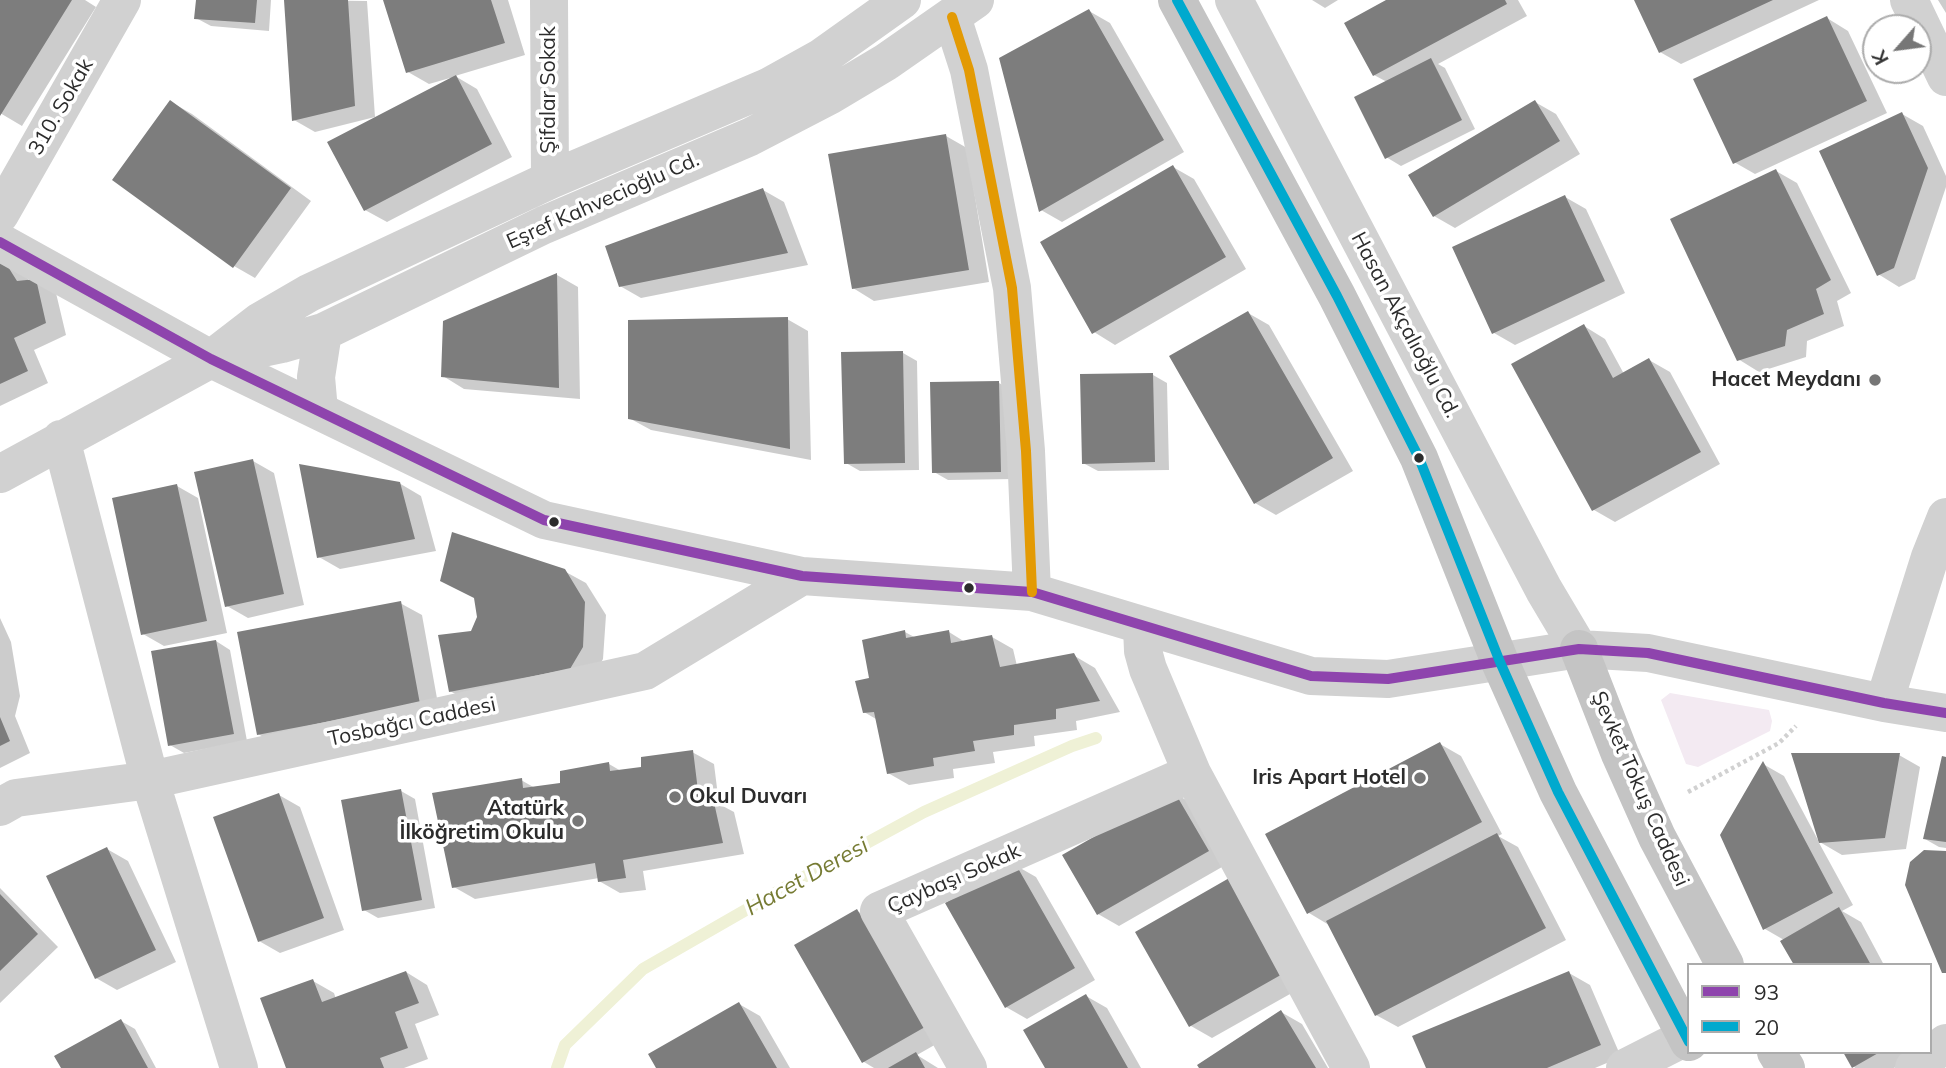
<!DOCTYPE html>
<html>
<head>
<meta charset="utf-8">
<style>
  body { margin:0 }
  #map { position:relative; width:1946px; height:1068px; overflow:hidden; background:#fff; font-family:Mulish,sans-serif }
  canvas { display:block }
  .legend { position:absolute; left:1687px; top:963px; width:245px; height:91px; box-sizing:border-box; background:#fff; border:2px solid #ababab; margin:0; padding:9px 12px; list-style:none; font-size:21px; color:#2c2c2c }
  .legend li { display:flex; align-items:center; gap:14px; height:35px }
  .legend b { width:35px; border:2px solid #ababab }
  .north { position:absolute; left:1862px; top:14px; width:70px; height:70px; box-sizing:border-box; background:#fff; border:2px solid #ababab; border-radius:50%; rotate:242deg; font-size:19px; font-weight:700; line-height:28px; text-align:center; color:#2c2c2c }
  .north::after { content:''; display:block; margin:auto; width:24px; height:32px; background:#767676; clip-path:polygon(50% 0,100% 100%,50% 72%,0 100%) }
</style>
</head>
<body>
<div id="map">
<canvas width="1946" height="1068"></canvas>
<ul class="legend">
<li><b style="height:9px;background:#8e44ad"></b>93</li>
<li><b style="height:9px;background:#00a9ce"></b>20</li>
</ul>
<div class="north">K</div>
</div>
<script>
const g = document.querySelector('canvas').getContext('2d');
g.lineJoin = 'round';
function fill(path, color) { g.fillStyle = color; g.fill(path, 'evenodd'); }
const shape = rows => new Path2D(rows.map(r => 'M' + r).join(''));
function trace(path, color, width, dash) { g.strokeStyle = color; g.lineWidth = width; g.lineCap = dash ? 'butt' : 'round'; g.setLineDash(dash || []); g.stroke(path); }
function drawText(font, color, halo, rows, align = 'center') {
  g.font = font + ' Mulish,sans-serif'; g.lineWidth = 7; g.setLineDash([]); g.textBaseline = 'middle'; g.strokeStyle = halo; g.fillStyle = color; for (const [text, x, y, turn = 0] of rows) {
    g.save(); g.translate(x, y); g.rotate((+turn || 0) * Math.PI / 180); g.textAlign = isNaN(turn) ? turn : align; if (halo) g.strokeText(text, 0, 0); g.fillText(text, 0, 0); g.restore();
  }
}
fill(shape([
  [1670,693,1769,710,1772,721,1770,731,1698,767,1686,764,1661,700]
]), '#f3eaf2');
fill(shape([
  [0,0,85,0,96,7,22,126,0,113],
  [198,0,271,0,269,31,211,26,196,18],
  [286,0,367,1,375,117,315,132,294,120],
  [385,0,508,0,525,55,455,76,477,89,512,157,387,222,365,210,451,80,450,78,429,84,408,72],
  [1312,0,1338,0,1325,8],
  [1390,0,1518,0,1527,16,1438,64,1445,68,1475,129,1401,166,1386,157,1387,82,1374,75],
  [1636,0,1819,0,1681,64,1660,52],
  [1938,0,1946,0,1946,13],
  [1089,11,1110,23,1184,152,1062,222,1041,210],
  [1827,18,1848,31,1887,113,1755,174,1734,162],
  [171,102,192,114,311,201,255,278,234,266],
  [1535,102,1556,114,1580,154,1455,228,1434,216],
  [1902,114,1923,126,1946,176,1946,187,1915,279,1899,287,1878,274],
  [946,136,967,148,989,282,874,301,853,288],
  [1173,167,1194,179,1246,269,1115,345,1094,332],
  [1776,171,1797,183,1851,293,1837,301,1844,326,1807,341,1806,357,1759,372,1738,359],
  [763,190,784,202,808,265,641,298,620,286],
  [1565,197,1586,209,1625,293,1515,345,1494,333],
  [0,256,21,268,29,281,35,281,56,293,66,335,34,350,48,383,0,406],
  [557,275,578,287,580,399,464,389,443,376],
  [1248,313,1269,325,1353,471,1276,515,1255,503],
  [787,319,808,331,811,460,651,430,629,418],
  [1584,326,1605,339,1624,374,1649,360,1670,372,1720,464,1615,522,1594,510],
  [903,353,917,361,919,470,860,471,846,463],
  [1153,375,1167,383,1169,470,1098,471,1083,463],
  [999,383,1013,391,1015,479,948,480,934,472],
  [253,461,274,473,304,605,248,618,227,606],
  [399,483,421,496,436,551,340,569,319,557],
  [177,486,198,498,227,633,164,646,143,634],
  [564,571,586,583,606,615,603,659,592,680,471,703,450,691,472,632],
  [400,603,422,615,440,715,280,746,258,734],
  [0,618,11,642,20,696,15,716,30,753,0,768],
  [905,632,916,638,949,632,965,642,992,637,1013,649,1017,666,1073,655,1095,668,1120,712,1076,721,1077,730,1034,736,1035,746,993,752,995,763,953,769,954,778,909,785,888,773,876,719,864,712,871,680],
  [216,641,230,650,247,741,184,753,170,745],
  [1440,744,1461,756,1502,834,1498,836,1518,847,1566,940,1398,1027,1376,1015,1329,925,1309,913],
  [692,752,714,764,719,804,734,812,744,854,643,871,646,890,620,893,599,881,599,878,475,899,454,887,521,780,535,788,562,784,609,764,621,771,643,768],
  [1899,755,1920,767,1906,849,1842,855,1818,841,1853,905,1842,911,1861,922,1884,965,1796,965,1784,940,1765,929,1763,764,1784,776,1818,840],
  [1946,759,1946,848,1939,847,1925,839],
  [401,791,415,799,435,908,378,918,364,910],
  [1174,793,1195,805,1229,863,1119,926,1098,914],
  [279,795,300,807,344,930,280,953,259,941],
  [107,849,128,861,176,962,117,990,96,978],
  [1015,865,1036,877,1095,980,1027,1019,1006,1007],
  [1231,879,1306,985,1212,1038,1191,1026],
  [0,888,58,947,0,1003],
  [857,911,878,923,945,1039,917,1055,938,1068,874,1068,864,1062],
  [406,972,427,985,439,1015,415,1024,428,1059,404,1068,288,1068,313,981,334,993,336,999],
  [1569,973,1590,985,1621,1057,1595,1068,1428,1068],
  [1086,996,1107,1008,1141,1068,1047,1068],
  [739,1004,760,1016,790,1068,658,1068],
  [1281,1012,1302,1024,1328,1068,1201,1068],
  [121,1021,135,1029,156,1068,63,1068],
  [1845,1052,1922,1052,1894,1068,1855,1068]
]), '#0003');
trace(shape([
  [557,1068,565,1045,643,969,791,884,924,812,1072,746,1096,738]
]), '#eff1d6', 12);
fill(shape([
  [0,0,72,0,0,116],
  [196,0,257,0,255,23,194,19],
  [284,0,348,0,355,106,292,121],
  [383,0,491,0,505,43,406,73],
  [1386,0,1505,0,1507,4,1373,76,1344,23],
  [1634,0,1773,0,1659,53],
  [1089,9,1164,140,1039,212,999,58],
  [1827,16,1867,101,1733,164,1693,79],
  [1431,58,1462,120,1385,159,1354,97],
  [456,75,492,144,364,211,327,142],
  [170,100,291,188,233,268,112,180],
  [1535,100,1560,141,1433,217,1408,175],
  [1902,112,1928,168,1894,268,1877,276,1819,151],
  [946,134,969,270,852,289,828,154],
  [1173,165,1226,257,1092,334,1040,242],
  [1776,169,1831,280,1816,289,1824,314,1787,330,1785,346,1737,361,1670,219],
  [763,188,788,253,619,287,605,246],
  [1565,195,1605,281,1492,334,1452,247],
  [0,254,17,281,36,279,46,323,14,338,28,371,0,384],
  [557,273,559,388,441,377,443,321],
  [1248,311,1333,458,1254,504,1169,356],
  [788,317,790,449,628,419,628,320],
  [1584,324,1613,378,1649,358,1701,452,1592,511,1511,364],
  [903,351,905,463,844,464,841,352],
  [1153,373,1155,462,1082,464,1080,374],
  [999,381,1001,472,932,473,930,382],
  [253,459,284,594,225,607,194,472],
  [299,464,400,482,415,539,317,558],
  [177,484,207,621,141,635,112,498],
  [452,532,565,569,585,602,583,647,570,669,449,692,438,635,471,631,477,617,474,598,440,581],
  [401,601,420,704,257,735,237,632],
  [905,630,906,638,949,630,951,643,992,635,1000,667,1074,653,1100,701,1056,709,1056,719,1014,725,1014,735,973,741,975,751,933,758,934,766,887,774,874,712,863,713,855,681,869,678,862,640],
  [216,640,234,734,168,746,151,651],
  [0,717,10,741,0,746],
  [1440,742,1482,822,1307,914,1265,834],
  [693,750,699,799,713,798,723,843,623,860,626,878,598,882,595,863,452,888,432,793,522,778,523,788,560,783,560,771,609,762,610,771,641,767,641,757],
  [1791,753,1900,753,1885,838,1819,843],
  [1942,756,1946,757,1946,842,1923,839],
  [1763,761,1833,893,1763,930,1720,835],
  [401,789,422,900,362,911,341,800],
  [1174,791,1209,851,1097,915,1062,855],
  [279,793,324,918,258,942,213,817],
  [1497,833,1546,928,1375,1016,1326,921],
  [107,847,156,950,95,979,46,876],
  [1924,850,1946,851,1946,973,1942,973,1905,885,1910,862],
  [1015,863,1075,968,1005,1008,945,903],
  [1231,877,1286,972,1189,1027,1135,932],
  [0,894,38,934,0,971],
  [1839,907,1871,965,1794,965,1780,941],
  [857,909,925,1027,862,1063,794,945],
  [406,971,419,1003,395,1012,408,1048,380,1058,384,1068,286,1068,260,998,313,979,322,1002],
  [1569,971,1601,1045,1547,1068,1426,1068,1412,1036],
  [1086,994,1128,1068,1045,1068,1023,1030],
  [739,1002,777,1068,656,1068,648,1054],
  [1281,1010,1316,1068,1199,1068,1197,1065],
  [121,1019,148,1068,61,1068,54,1056],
  [916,1052,925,1068,888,1068],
  [1843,1052,1880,1052,1852,1068]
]), '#7d7d7d');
trace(shape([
  [1688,792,1779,743,1796,726]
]), '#d1d1d1', 4.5, [3.5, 3.5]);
trace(shape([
  [549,0,550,180],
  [1234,0,1544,590,1579,649],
  [1909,0,1946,77],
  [952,17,969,70,1012,288,1026,451,1032,592],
  [0,214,122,0],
  [0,242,211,359,544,520,802,576,1032,592,1311,676,1388,679,1579,649,1648,653,1884,703,1946,713],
  [220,357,282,344,323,332,544,225,750,137,829,96,886,62,975,0],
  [319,411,316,377,323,332],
  [61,439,150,780,239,1068],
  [0,474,211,359,259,322,309,293,550,180,768,87,822,57,902,0],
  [1142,627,1143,651,1148,669,1192,773,1351,1068],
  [1884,703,1930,557,1946,517],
  [0,807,16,798,150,780,645,671,802,576],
  [968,1068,879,911,1192,773],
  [1625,1068,1686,1037],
  [1914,1068,1946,1043]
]), '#d1d1d1', 38);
trace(shape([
  [1177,0,1337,296,1419,458,1500,662,1558,792,1689,1042],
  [1579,649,1620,754,1657,837,1725,965],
  [1776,1052,1786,1068]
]), '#c4c4c4', 38);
trace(shape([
  [0,242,211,359,544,520,802,576,1032,592,1311,676,1388,679,1579,649,1648,653,1884,703,1946,713]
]), '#8e44ad', 10);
trace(shape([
  [1177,0,1337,296,1419,458,1500,662,1558,792,1689,1042]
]), '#00a9ce', 10);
trace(shape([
  [952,17,969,70,1012,288,1026,451,1032,592]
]), '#e39a04', 10);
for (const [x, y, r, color] of [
  [1875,380,7,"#767676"],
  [1419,458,6,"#2c2c2c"],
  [554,522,6,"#2c2c2c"],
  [969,588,6,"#2c2c2c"],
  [1420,778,7,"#767676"],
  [675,797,7,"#767676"],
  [578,821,7,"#767676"]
]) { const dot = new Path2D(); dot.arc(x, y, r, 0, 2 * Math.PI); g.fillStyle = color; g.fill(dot); trace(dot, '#fff', 2.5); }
drawText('21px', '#2c2c2c', '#fff', [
  ["Şifalar Sokak",549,90,-90],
  ["310. Sokak",61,107,-60],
  ["Eşref Kahvecioğlu Cd.",603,201,-24],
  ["Hasan Akçalıoğlu Cd.",1405,325,62],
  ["Tosbağcı Caddesi",412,722,-12],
  ["Şevket Tokuş Caddesi",1640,789,66],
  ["Çaybaşı Sokak",954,879,-24]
]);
drawText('bold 21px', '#2c2c2c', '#fff', [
  ["Hacet Meydanı",1861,380],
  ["Iris Apart Hotel",1406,778],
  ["Okul Duvarı",689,797,"left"],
  ["Atatürk",564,809],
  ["İlköğretim Okulu",564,833]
], 'right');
drawText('italic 23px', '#767b33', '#fff', [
  ["Hacet Deresi",807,877,-29]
]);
</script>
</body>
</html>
